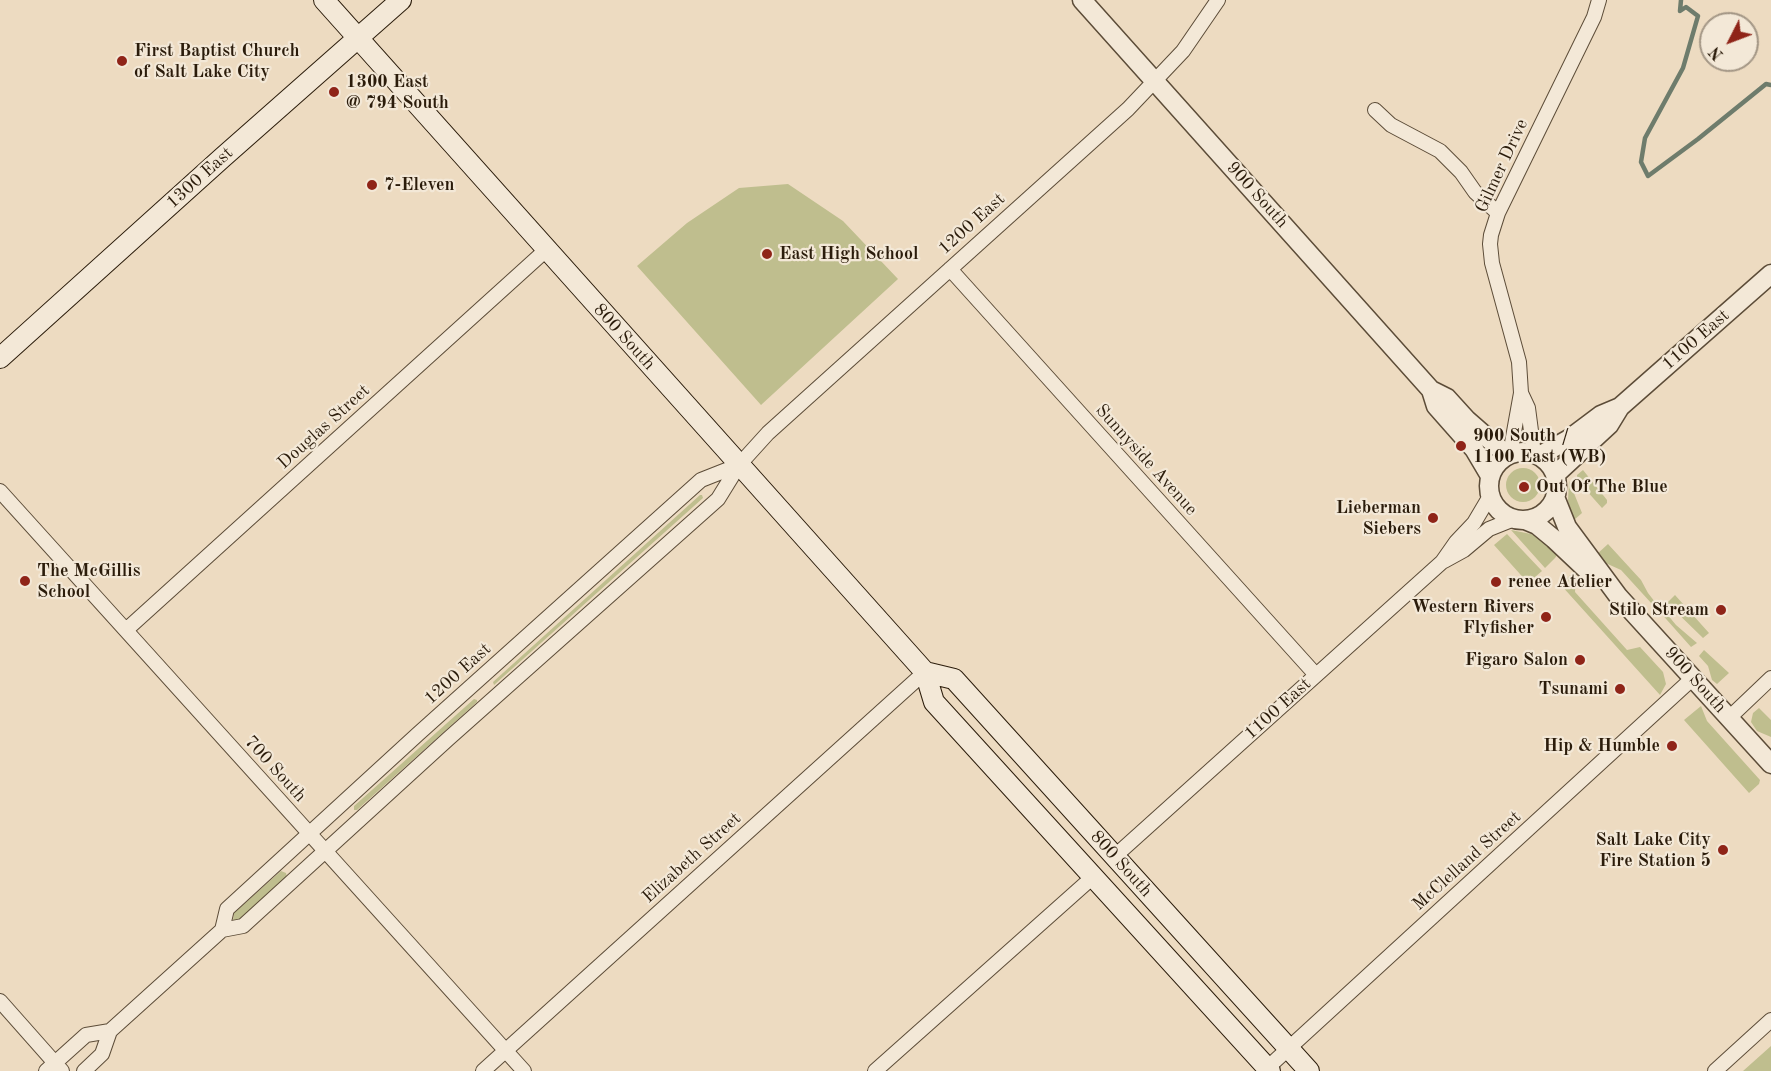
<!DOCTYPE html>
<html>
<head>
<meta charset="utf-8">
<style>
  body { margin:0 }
  #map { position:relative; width:1771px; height:1071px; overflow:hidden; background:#eddbc1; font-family:"Old Standard TT",serif }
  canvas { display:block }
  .north { position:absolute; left:1699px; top:12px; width:60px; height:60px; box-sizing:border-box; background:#f3e8d7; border:2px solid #a39685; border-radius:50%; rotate:228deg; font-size:16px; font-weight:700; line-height:24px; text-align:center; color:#2b1c0b }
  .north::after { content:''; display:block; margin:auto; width:21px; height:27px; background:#8f2418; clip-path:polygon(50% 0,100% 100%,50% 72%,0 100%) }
</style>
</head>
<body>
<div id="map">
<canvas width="1771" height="1071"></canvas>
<div class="north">N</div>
</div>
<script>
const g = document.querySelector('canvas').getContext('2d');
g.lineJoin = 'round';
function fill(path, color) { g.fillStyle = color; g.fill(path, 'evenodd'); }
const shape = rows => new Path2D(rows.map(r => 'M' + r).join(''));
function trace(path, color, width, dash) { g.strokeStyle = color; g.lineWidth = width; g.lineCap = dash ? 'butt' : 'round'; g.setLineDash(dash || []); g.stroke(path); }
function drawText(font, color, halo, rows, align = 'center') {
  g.font = font + ' "Old Standard TT",serif'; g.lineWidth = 4.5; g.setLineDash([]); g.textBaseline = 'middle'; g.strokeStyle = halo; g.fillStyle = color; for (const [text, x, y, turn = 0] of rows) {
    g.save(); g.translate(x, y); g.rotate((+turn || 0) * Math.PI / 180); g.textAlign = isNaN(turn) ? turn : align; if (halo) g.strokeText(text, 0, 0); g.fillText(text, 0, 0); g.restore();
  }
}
fill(shape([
  [788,184,843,221,898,279,761,405,637,266,687,223,739,188],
  '1506 485a17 17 0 1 1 34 0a17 17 0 1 1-34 0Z',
  [1583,470,1607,500,1607,503,1602,508,1577,480,1577,475],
  [1569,481,1582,513,1574,520,1568,501],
  [700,495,702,495,703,498,494,685,493,682],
  [1511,530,1536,535,1557,555,1555,558,1545,568],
  [1507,534,1542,571,1528,583,1494,545],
  [1608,544,1641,580,1648,593,1655,602,1652,604,1621,570,1601,561,1596,555],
  [1574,572,1576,575,1575,592,1627,650,1640,647,1663,672,1666,684,1660,695,1560,584],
  [1675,595,1709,633,1703,638,1667,603],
  [1662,608,1676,625,1697,643,1691,647,1659,611],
  [1704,650,1729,673,1717,684,1712,680,1708,666,1699,656],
  [474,699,477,700,477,702,357,810,354,810,354,806],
  [1701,706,1707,721,1760,780,1759,784,1749,793,1684,720],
  [1759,708,1771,720,1771,737,1757,731,1751,722,1753,713],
  [281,871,286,873,287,878,241,921,236,922,233,920,234,913],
  [1771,1046,1771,1071,1743,1071]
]), '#bfbe8e');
trace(shape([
  [1681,0,1680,11,1686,7,1698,16,1683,68,1645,138,1641,162,1648,176,1698,139,1766,84,1771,85]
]), '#6e7c6c', 4.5);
const minor = shape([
  [1375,110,1391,125,1440,151,1461,172,1475,192,1498,213],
  [950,269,1316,675],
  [1521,393,1528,408,1534,454],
  [1510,454,1521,393,1519,362,1492,263,1490,244,1491,235,1498,213,1594,17,1599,0],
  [0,491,524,1071],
  [1444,561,1464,550,1489,529,1514,519],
  [126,630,546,250],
  [1729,718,1771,678],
  [1114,857,1442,562,1456,542,1474,523,1490,496],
  [222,930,227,909,418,734,701,480,739,465],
  [0,1001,62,1071],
  [46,1071,86,1035,110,1031],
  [84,1071,102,1054,110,1031,222,930,243,926,448,739,718,499,739,465,768,433,1128,109,1183,51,1218,0],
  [483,1071,925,672],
  [875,1071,1094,876],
  [1264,1071,1693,678],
  [1715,1071,1771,1020]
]);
const tertiary = shape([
  [1082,0,1431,390,1447,398,1467,420,1507,455],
  [1431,390,1436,406,1474,449,1490,476],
  '1489 486a34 34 0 1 1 68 0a34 34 0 1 1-68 0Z',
  [1539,456,1569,439,1601,415,1620,407],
  [1555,475,1609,425,1620,407,1771,274],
  [1555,497,1567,527,1618,596,1771,764],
  [1525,520,1537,525,1554,539,1589,572]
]);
const secondary = shape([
  [324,0,925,672,934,702,1270,1071],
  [0,358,222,158,401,0],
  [925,672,954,679,1309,1071]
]);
trace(minor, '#5c4c38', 16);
trace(tertiary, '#5c4c38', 21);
trace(secondary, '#2b1c0b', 22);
trace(minor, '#f3e8d7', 14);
trace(tertiary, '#f3e8d7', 18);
trace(secondary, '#f3e8d7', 20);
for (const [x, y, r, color] of [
  [122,61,6,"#8f2418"],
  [334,92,6,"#8f2418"],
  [372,185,6,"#8f2418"],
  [767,254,6,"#8f2418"],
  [1461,446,6,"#8f2418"],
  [1524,487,6,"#8f2418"],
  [1433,518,6,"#8f2418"],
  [25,581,6,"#8f2418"],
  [1496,582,6,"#8f2418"],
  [1721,610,6,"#8f2418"],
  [1546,617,6,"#8f2418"],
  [1580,660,6,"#8f2418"],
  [1620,689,6,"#8f2418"],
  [1672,746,6,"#8f2418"],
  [1723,850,6,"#8f2418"]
]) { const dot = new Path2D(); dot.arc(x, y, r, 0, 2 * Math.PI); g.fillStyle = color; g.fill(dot); trace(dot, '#f3e8d7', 2); }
drawText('bold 18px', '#2b1c0b', '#f3e8d7', [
  ["First Baptist Church",134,51],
  ["of Salt Lake City",134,72],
  ["1300 East",346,82],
  ["@ 794 South",346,103],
  ["7-Eleven",384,185],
  ["East High School",779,254],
  ["900 South /",1473,436],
  ["1100 East (WB)",1473,457],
  ["Out Of The Blue",1536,487],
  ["Lieberman",1421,508,"right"],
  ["Siebers",1421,529,"right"],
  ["The McGillis",37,571],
  ["School",37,592],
  ["renee Atelier",1508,582],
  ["Western Rivers",1534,607,"right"],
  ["Flyfisher",1534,628,"right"],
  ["Stilo Stream",1709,610,"right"],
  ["Figaro Salon",1568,660,"right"],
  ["Tsunami",1608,689,"right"],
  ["Hip & Humble",1660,746,"right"],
  ["Salt Lake City",1711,840,"right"],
  ["Fire Station 5",1711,861,"right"]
], 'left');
drawText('18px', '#2b1c0b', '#f3e8d7', [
  ["Gilmer Drive",1502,166,-65],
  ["1300 East",200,178,-42],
  ["900 South",1257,195,48],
  ["1200 East",972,224,-42],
  ["800 South",624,337,48],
  ["1100 East",1696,340,-41],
  ["Douglas Street",324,427,-42],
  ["Sunnyside Avenue",1146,460,48],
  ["1200 East",458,674,-42],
  ["900 South",1695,680,48],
  ["1100 East",1278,709,-42],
  ["700 South",275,769,48],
  ["Elizabeth Street",692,858,-42],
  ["McClelland Street",1467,861,-42],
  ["800 South",1121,864,48]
]);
</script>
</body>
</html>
